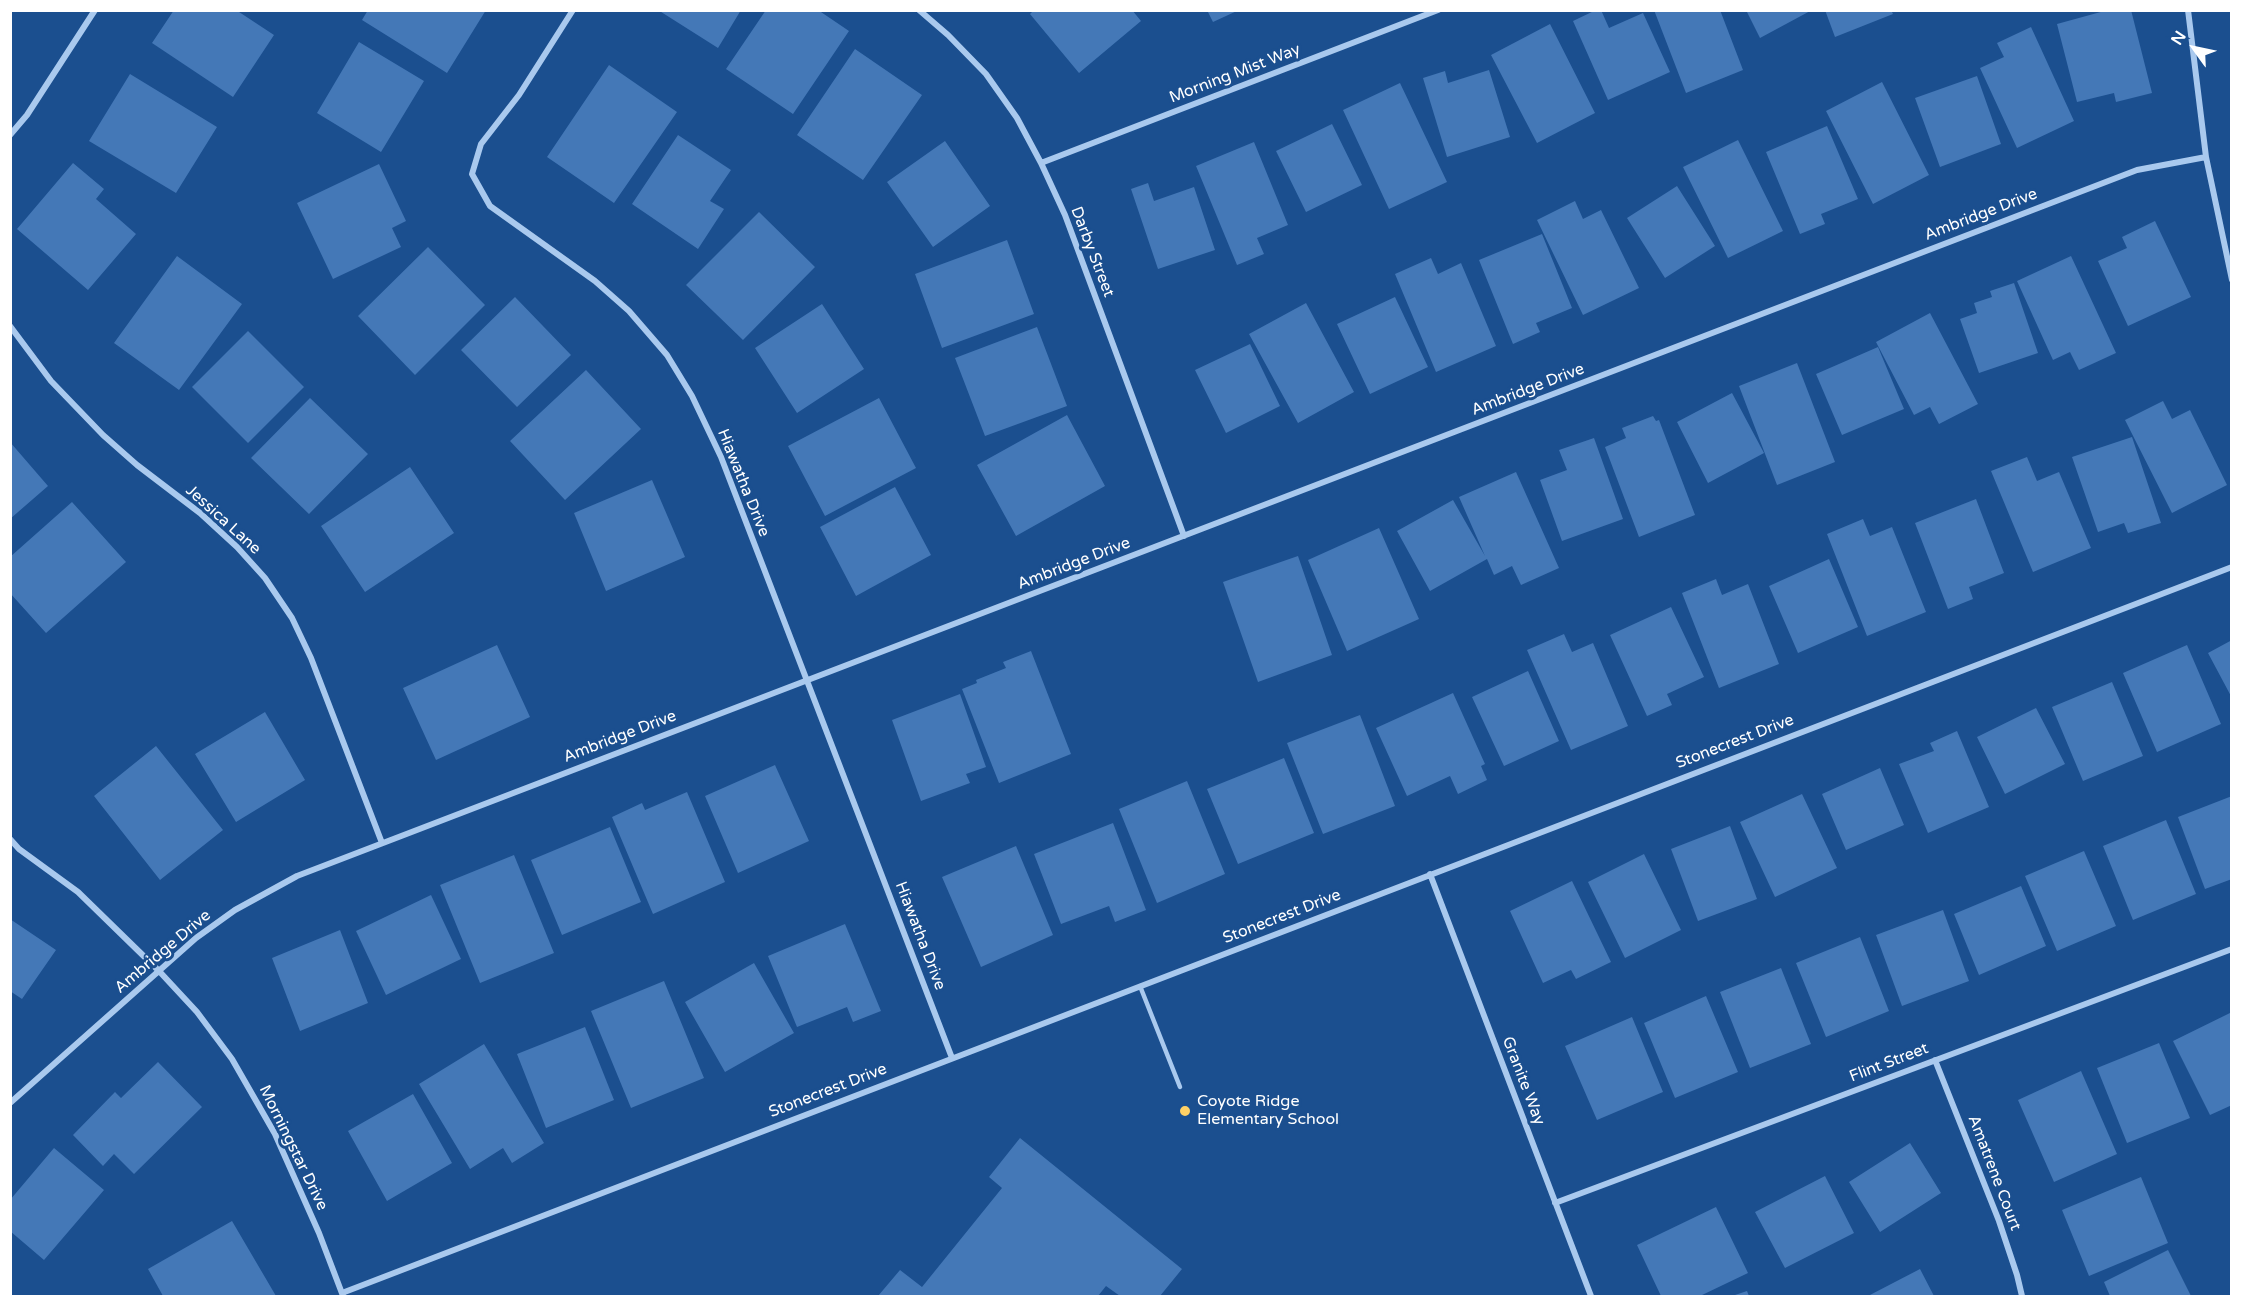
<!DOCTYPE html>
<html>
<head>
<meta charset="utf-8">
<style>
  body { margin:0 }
  #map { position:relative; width:2242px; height:1307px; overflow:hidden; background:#1b4f8f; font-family:"Varela Round",sans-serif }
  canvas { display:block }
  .frame { position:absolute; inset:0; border:12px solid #fff; pointer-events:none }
  .north { position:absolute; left:2164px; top:18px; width:60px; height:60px; -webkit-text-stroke:4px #1b4f8f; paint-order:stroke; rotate:303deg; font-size:16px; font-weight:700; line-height:24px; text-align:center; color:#fff }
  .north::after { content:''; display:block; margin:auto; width:21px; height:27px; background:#fff; clip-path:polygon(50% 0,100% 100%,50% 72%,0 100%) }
</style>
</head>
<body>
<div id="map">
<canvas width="2242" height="1307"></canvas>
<div class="frame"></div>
<div class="north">N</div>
</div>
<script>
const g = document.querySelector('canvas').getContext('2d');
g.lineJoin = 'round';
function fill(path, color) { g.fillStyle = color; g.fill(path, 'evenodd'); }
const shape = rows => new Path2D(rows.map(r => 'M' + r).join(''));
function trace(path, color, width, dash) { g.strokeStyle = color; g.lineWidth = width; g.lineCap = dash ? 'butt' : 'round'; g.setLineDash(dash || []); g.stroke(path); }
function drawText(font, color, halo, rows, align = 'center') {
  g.font = font + ' "Varela Round",sans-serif'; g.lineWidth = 6; g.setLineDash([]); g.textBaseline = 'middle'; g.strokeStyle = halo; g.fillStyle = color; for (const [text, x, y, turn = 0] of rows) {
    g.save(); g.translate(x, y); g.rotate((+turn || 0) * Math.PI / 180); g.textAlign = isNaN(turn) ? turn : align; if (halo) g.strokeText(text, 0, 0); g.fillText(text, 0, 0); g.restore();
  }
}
fill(shape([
  [174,10,236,10,274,35,233,97,152,43],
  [368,10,486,10,447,73,362,20],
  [658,10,741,10,718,48],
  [766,10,818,10,849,31,793,114,726,69],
  [1034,10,1132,10,1141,21,1079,73,1030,14],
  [1207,10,1239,10,1213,22],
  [1596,10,1601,10,1609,28,1643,13,1670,72,1608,100,1573,21],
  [1654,10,1720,10,1743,70,1686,93],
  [1746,10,1812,10,1760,38],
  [1825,10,1891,10,1893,14,1835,37],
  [2108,10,2131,10,2152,93,2116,102,2114,93,2077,102,2057,24],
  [1550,24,1595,113,1537,143,1491,55],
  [2031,27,2074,121,2017,148,1980,68,2004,57,1997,43],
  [359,42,424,81,381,152,317,113],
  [855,49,922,95,863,180,797,135],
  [609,65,677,112,614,203,547,157],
  [1489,70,1510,137,1447,157,1423,78,1445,71,1448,83],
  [130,74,217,127,176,193,89,141],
  [1977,76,2001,144,1940,167,1915,98],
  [1882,82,1929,175,1873,204,1826,111],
  [1400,83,1447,182,1389,209,1343,110],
  [1332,124,1362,185,1306,212,1276,151],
  [1827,126,1858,199,1821,214,1825,224,1800,234,1766,152],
  [678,135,731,170,710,201,724,209,698,249,632,204],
  [1738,140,1783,231,1728,258,1683,167],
  [945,141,990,206,933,247,887,182],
  [1254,142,1288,225,1257,238,1264,254,1237,265,1196,166],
  [73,163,104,189,96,199,136,234,88,290,17,229],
  [379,164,406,221,392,228,401,247,333,279,297,203],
  [1148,183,1154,201,1194,187,1215,250,1158,269,1131,189],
  [1677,186,1715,246,1665,278,1627,218],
  [1575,201,1583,219,1601,210,1639,288,1583,315,1537,220],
  [759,212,815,267,743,340,686,285],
  [2155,221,2191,297,2128,326,2098,261,2127,248,2122,237],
  [1542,234,1572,308,1536,323,1540,332,1513,344,1479,260],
  [1007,240,1034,314,942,348,915,274],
  [428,247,485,305,415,375,358,316],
  [177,256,242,304,179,390,114,343],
  [2071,256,2116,353,2079,370,2070,352,2053,360,2017,281],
  [1431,258,1438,274,1461,263,1496,346,1436,372,1395,274],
  [2014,283,2038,353,1979,373,1960,319,1977,313,1974,303,1992,297,1990,291],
  [515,297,571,355,517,407,461,350],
  [1395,297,1428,367,1370,394,1337,324],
  [1306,303,1354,392,1298,423,1249,334],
  [822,304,864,369,797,413,755,348],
  [1930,313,1978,404,1939,424,1930,407,1914,415,1876,342],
  [1037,327,1067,406,985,436,955,358],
  [248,331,304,387,248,443,192,387],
  [1250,344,1280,406,1226,433,1195,370],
  [1878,347,1904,409,1842,435,1816,374],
  [1797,363,1835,462,1777,485,1739,386],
  [586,370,641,429,565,500,510,441],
  [1732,393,1764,453,1708,483,1677,422],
  [310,398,368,454,309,514,251,458],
  [879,398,916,468,825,516,788,446],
  [2163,401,2172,419,2190,410,2227,485,2172,513,2125,420],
  [1067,415,1105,486,1016,536,977,465],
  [1653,416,1656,421,1659,420,1695,515,1639,537,1605,447,1626,438,1622,428],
  [2132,437,2161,523,2128,533,2124,523,2098,532,2072,457],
  [1594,438,1623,519,1562,541,1540,480,1567,470,1559,450],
  [10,442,48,486,10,519],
  [2027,457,2037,481,2059,472,2091,548,2033,572,1991,471],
  [410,467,454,533,365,592,321,526],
  [1516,472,1559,568,1521,585,1512,566,1494,575,1487,559,1430,591,1397,531,1453,500,1485,556,1459,497],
  [652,480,685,557,606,591,574,513],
  [895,487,931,555,856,596,820,527],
  [1976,499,2004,573,1969,587,1973,599,1948,609,1915,523],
  [72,502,126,562,46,633,10,593,10,557],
  [1863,519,1870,536,1892,527,1926,612,1867,636,1827,534],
  [1379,528,1419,619,1347,651,1308,560],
  [1298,556,1332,655,1258,682,1223,582],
  [1829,559,1858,627,1798,653,1769,586],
  [1716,579,1722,595,1748,584,1779,664,1719,688,1682,593],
  [1671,607,1704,677,1667,694,1672,705,1647,716,1610,635],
  [1564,634,1572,652,1593,643,1628,726,1571,750,1527,650],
  [2232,640,2232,698,2208,653],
  [497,645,530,717,436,760,403,688],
  [2187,645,2221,724,2157,752,2123,673],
  [1031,651,1071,754,999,783,962,689,977,683,976,680,1006,668,1003,662],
  [1528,671,1559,741,1504,766,1472,697],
  [2112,682,2143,756,2083,781,2052,707],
  [1453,693,1485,764,1481,766,1487,780,1458,794,1450,776,1407,796,1376,728],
  [960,694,986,767,966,774,970,783,921,801,892,720],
  [2036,708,2065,764,2005,794,1977,737],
  [265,712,305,780,236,822,195,754],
  [1360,715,1395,806,1323,834,1287,743],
  [1957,731,1989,807,1928,833,1899,764,1934,751,1930,743],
  [156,746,223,830,160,880,94,796],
  [1284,758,1314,833,1238,864,1207,789],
  [775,765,809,841,738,873,705,796],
  [1880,768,1904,825,1846,850,1822,794],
  [1187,781,1225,874,1157,903,1119,809],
  [687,792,725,882,653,914,612,817,642,803,645,810],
  [1802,794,1837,868,1775,897,1740,822],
  [2232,796,2232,879,2205,889,2178,817],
  [2166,820,2196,894,2133,920,2103,846],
  [1113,823,1146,910,1115,922,1109,906,1061,924,1034,854],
  [1730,826,1757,899,1698,921,1671,849],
  [610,827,641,902,562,935,531,860],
  [1016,846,1053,935,981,967,942,877],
  [2084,851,2116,926,2057,951,2025,876],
  [1644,854,1681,930,1625,958,1588,882],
  [514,855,554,953,480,983,440,885],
  [1572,881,1611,962,1576,979,1571,970,1543,983,1510,911],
  [2021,886,2046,946,1979,975,1954,914],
  [431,895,461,959,386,995,356,931],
  [1943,910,1969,981,1902,1006,1876,935],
  [10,919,56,950,22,999,10,991],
  [845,924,881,1011,853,1022,847,1007,797,1027,768,956],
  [340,930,368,1003,300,1031,272,958],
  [1860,937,1889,1011,1826,1037,1796,963],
  [754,963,794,1033,725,1072,685,1002],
  [1781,968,1811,1044,1750,1068,1720,992],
  [664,981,704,1078,631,1108,591,1011],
  [1706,996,1738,1072,1675,1098,1644,1023],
  [2232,1012,2232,1105,2210,1115,2173,1041],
  [1632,1017,1663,1092,1597,1120,1565,1046],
  [585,1027,614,1100,546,1128,517,1054],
  [2159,1043,2190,1118,2127,1143,2097,1068],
  [484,1044,544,1143,512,1163,503,1148,470,1169,419,1084],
  [158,1062,202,1107,134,1174,114,1154,103,1166,73,1135,115,1092,121,1098],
  [2081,1071,2117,1154,2054,1182,2018,1100],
  [413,1094,452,1163,387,1201,348,1131],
  [1020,1138,1182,1269,1160,1296,1120,1296,1106,1286,1098,1296,878,1296,900,1270,922,1287,1002,1188,989,1177],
  [1910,1143,1941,1193,1880,1232,1849,1182],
  [54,1148,104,1190,44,1260,10,1231,10,1200],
  [1825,1176,1854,1233,1785,1268,1755,1212],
  [2141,1177,2168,1243,2089,1276,2062,1210],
  [1716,1207,1748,1273,1700,1296,1661,1296,1637,1245],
  [232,1221,276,1296,163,1296,148,1269],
  [2168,1250,2191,1296,2110,1296,2104,1282],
  [1920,1269,1934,1296,1868,1296],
  [1747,1291,1749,1296,1732,1296]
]), '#4478b7');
trace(shape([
  [1140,986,1180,1087]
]), '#a9c9ee', 4.5);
trace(shape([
  [573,10,519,95,481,144,472,174,490,206,595,281,629,311,667,355,692,396,721,457,952,1058],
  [919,10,948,35,986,74,1017,118,1041,163,1065,215,1184,536],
  [2188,10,2206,157,2232,280],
  [10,135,27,115,95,10],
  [1041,163,1438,10],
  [10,326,51,381,103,435,137,465,200,513,237,547,265,578,292,618,311,658,382,843],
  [10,839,19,849,78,892,159,971,197,1012,232,1059,275,1134,319,1233,343,1296],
  [1430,874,1591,1296],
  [1935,1060,1999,1221,2017,1275,2022,1296],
  [10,1103,196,938,235,910,297,876,2137,170,2206,157],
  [1555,1203,2232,949],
  [342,1293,2232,567]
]), '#a9c9ee', 6);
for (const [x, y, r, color] of [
  [1185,1111,6,"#ffd166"]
]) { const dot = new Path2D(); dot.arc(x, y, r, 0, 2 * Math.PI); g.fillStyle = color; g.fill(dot); trace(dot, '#1b4f8f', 2); }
drawText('16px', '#fff', '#1b4f8f', [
  ["Morning Mist Way",1235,74,-21],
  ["Ambridge Drive",1981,215,-21],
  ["Darby Street",1092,252,69],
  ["Ambridge Drive",1528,390,-21],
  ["Hiawatha Drive",743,483,68],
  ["Jessica Lane",223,520,42],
  ["Ambridge Drive",1074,564,-21],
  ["Ambridge Drive",620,737,-21],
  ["Stonecrest Drive",1735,742,-21],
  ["Stonecrest Drive",1282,917,-21],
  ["Hiawatha Drive",920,936,69],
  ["Ambridge Drive",163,952,-40],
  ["Flint Street",1889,1063,-21],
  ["Granite Way",1523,1081,69],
  ["Stonecrest Drive",828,1091,-21],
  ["Morningstar Drive",293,1148,64],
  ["Amatrene Court",1994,1173,69]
]);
drawText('16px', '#fff', '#1b4f8f', [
  ["Coyote Ridge",1197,1102],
  ["Elementary School",1197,1120]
], 'left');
</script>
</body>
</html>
